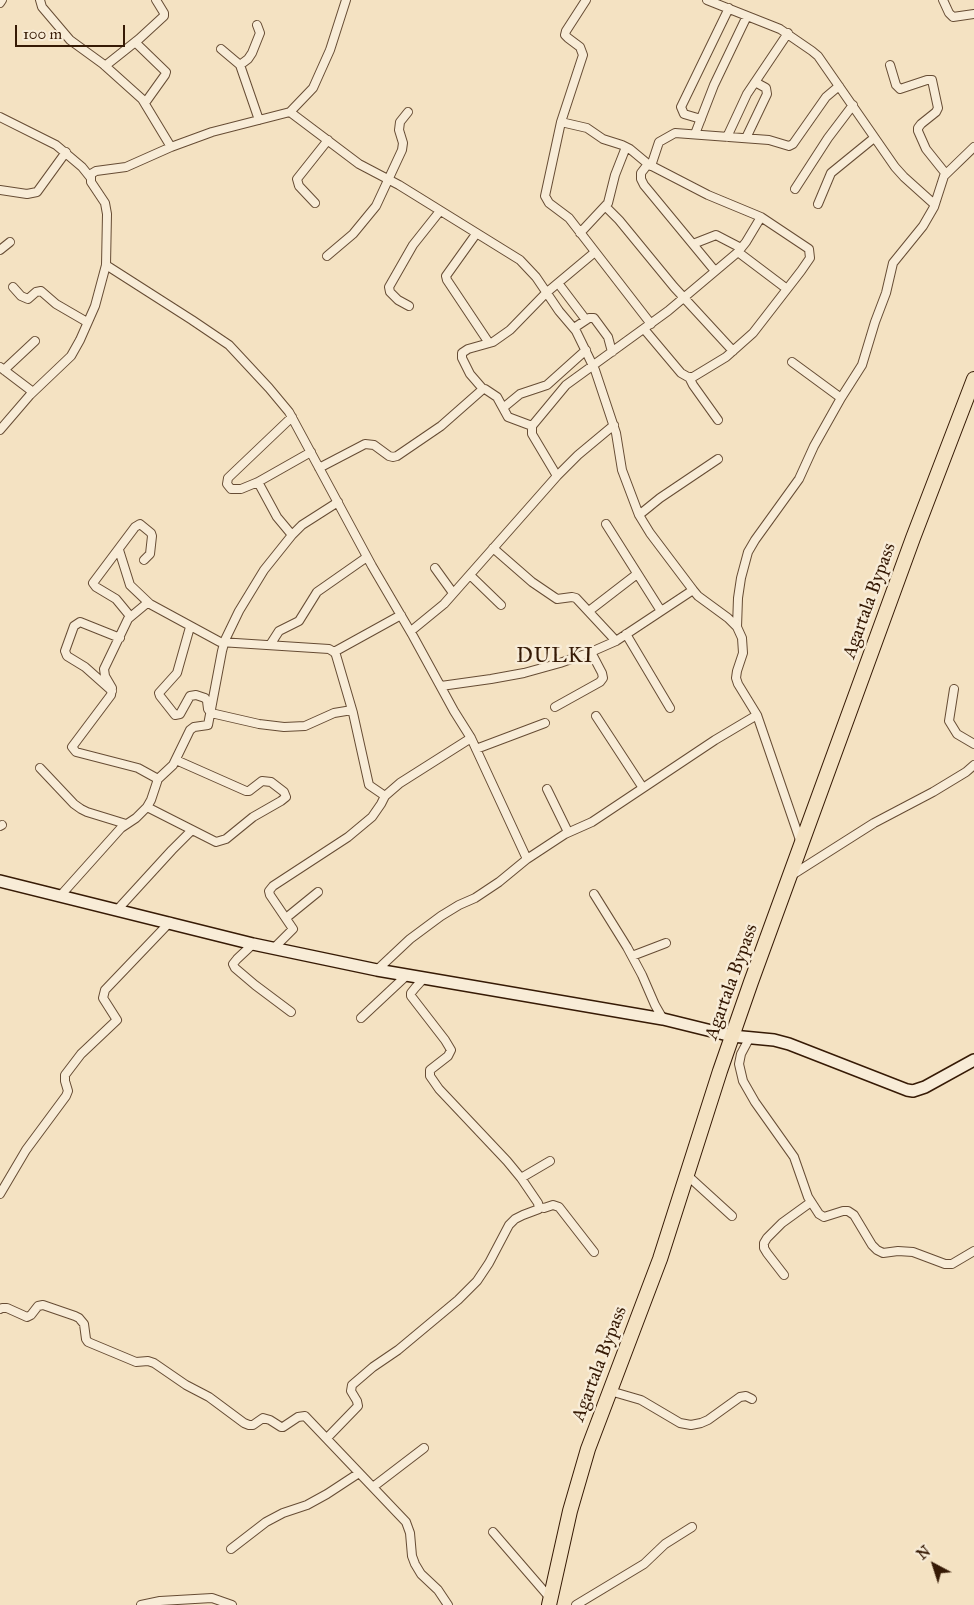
<!DOCTYPE html>
<html>
<head>
<meta charset="utf-8">
<style>
  body { margin:0 }
  #map { position:relative; width:974px; height:1605px; overflow:hidden; background:#f4e2c2; font-family:"IM FELL Great Primer",serif }
  canvas { display:block }
  .north { position:absolute; left:909px; top:1540px; width:50px; height:50px; -webkit-text-stroke:4px #f8ecd7; paint-order:stroke; rotate:320deg; font-size:14px; font-weight:700; line-height:20px; text-align:center; color:#361a05 }
  .north::after { content:''; display:block; margin:auto; width:18px; height:22px; background:#361a05; clip-path:polygon(50% 0,100% 100%,50% 72%,0 100%) }
  .scale { position:absolute; left:15px; top:25px; width:110px; height:22px; box-sizing:border-box; border:2px solid #361a05; border-top:0; padding-left:6px; font-size:15px; line-height:18px; white-space:nowrap; color:#361a05; -webkit-text-stroke:4px #f8ecd7; paint-order:stroke }
</style>
</head>
<body>
<div id="map">
<canvas width="974" height="1605"></canvas>
<div class="north">N</div>
<div class="scale">100 m</div>
</div>
<script>
const g = document.querySelector('canvas').getContext('2d');
g.lineJoin = 'round';
const shape = rows => new Path2D(rows.map(r => 'M' + r).join(''));
function trace(path, color, width, dash) { g.strokeStyle = color; g.lineWidth = width; g.lineCap = dash ? 'butt' : 'round'; g.setLineDash(dash || []); g.stroke(path); }
function drawText(font, color, halo, rows, align = 'center') {
  g.font = font + ' "IM FELL Great Primer",serif'; g.lineWidth = 5; g.setLineDash([]); g.textBaseline = 'middle'; g.strokeStyle = halo; g.fillStyle = color; for (const [text, x, y, turn = 0] of rows) {
    g.save(); g.translate(x, y); g.rotate((+turn || 0) * Math.PI / 180); g.textAlign = isNaN(turn) ? turn : align; if (halo) g.strokeText(text, 0, 0); g.fillText(text, 0, 0); g.restore();
  }
}
const street = shape([
  [40,0,42,7,70,40,103,64,142,99,171,147],
  [586,0,566,31,565,35,568,38,580,47,583,55,561,122,545,196,549,203,569,218,651,324],
  [707,0,780,29,812,51,818,56,895,167,904,177,934,204],
  [943,0,949,13,953,17,974,14],
  [0,3,2,0],
  [135,42,166,72,165,75,145,103],
  [221,49,240,65,259,120],
  [240,65,248,59,252,53,260,33,257,25],
  [890,65,896,85,900,89,927,80,932,80,938,108,936,112,921,124,918,128,918,131,926,149,946,174],
  [105,66,139,39,164,16,164,13,156,0],
  [290,112,359,164,399,185,520,260,536,277,559,311,576,331,595,370,616,433,622,470,639,515,650,533,693,590,698,596,728,618,737,627,742,638,743,653,737,671,736,678,738,684,757,715,801,843],
  [0,117,56,145,82,167,90,177],
  [701,119,684,114,681,107,729,8],
  [561,122,587,128,603,139,622,145,630,149,648,164,708,195,761,217,809,249,810,258,801,271,753,333,726,357,693,377,688,377,681,373,644,329],
  [695,134,714,85,747,16],
  [727,137,747,94,788,33],
  [746,138,767,94,766,88,755,82],
  [648,164,641,173,641,179,644,185,715,271],
  [651,166,659,142,675,133,769,140,789,146,793,144,826,97,839,86],
  [795,189,828,138,853,105],
  [0,190,27,194,37,192,66,152],
  [315,203,299,186,297,179,328,140],
  [818,204,831,173,874,138],
  [606,207,619,220,674,287,733,351],
  [580,233,608,203,615,175,626,147],
  [476,234,446,276,447,280,489,343],
  [693,244,716,235,741,248],
  [0,250,10,242],
  [738,252,787,289],
  [327,256,353,234,376,206,402,150,403,143,399,130,400,122,408,112],
  [106,265,192,320,229,345,269,388,289,412,372,566,413,636,454,711,471,738,527,859],
  [558,283,586,320],
  [13,287,21,296,28,299,36,292,41,291,56,304,87,322],
  [409,306,398,300,390,292,389,287,413,245,440,211],
  [574,328,589,318,594,318,608,337,612,352],
  [792,362,841,398],
  [0,367,33,392],
  [4,370,35,341],
  [689,377,693,385,718,420],
  [483,389,470,374,462,358,462,353,468,349,493,342,510,330,546,293,595,252],
  [503,408,520,394,547,385,586,350],
  [292,417,228,478,227,484,231,489,241,489,258,482,311,452],
  [0,430,30,395,71,356,80,340,95,306,106,265,107,214,105,203,91,182,91,174,96,171,126,167,171,147,212,132,290,112,313,88,330,50,346,0],
  [319,468,365,444,374,445,389,456,393,457,397,456,441,426,483,389,485,389,497,397,508,417,532,426],
  [557,476,532,434,532,426,566,385,668,311,738,252,746,242,761,217],
  [258,482,277,517,292,535],
  [639,515,660,498,718,459],
  [606,524,661,611],
  [493,548,532,582,557,599,572,597,576,598,616,641],
  [119,550,130,585,150,604],
  [435,568,453,593],
  [470,575,501,605],
  [589,611,637,574],
  [130,616,116,599,96,587,93,583,135,527,140,524,151,533,152,536,150,554,144,560],
  [190,627,177,673,159,693,160,696,175,715,180,714,190,696,196,695,205,698,207,701,208,709,211,713,259,724,284,727,305,726,334,713,352,710],
  [737,627,738,598,741,578,748,552,755,540,799,479,814,446,841,398,862,365,875,322,886,293,893,263,923,226,934,207,944,176,974,147],
  [411,631,444,604,557,476,578,455,614,425],
  [626,634,670,708],
  [270,645,279,631,299,621,317,592,367,557],
  [334,652,401,615],
  [441,686,491,679,524,673,560,663,591,652,616,641,693,590],
  [954,689,949,721,957,734,974,744],
  [112,691,85,667,67,656,65,651,74,626,80,622,120,638],
  [555,707,600,682,603,678,602,673,591,652],
  [596,716,643,788],
  [476,749,545,723],
  [40,768,74,804,81,809,87,812,126,824],
  [158,779,138,768,76,752,72,747,111,695,112,688,105,676,104,669,128,619,146,604,150,604,220,642,329,649,334,652,336,655,353,713,369,785,385,796],
  [547,789,568,832],
  [147,807,216,842,226,839,253,817,281,801,286,797,284,792,271,782,262,781,249,791,246,791,176,760],
  [0,826,2,825],
  [792,875,874,823,933,792,966,772,974,765],
  [594,894,627,947,642,975,655,1005,663,1019],
  [61,895,121,828,136,818,147,807,151,800,158,779,173,765,190,730,194,727,208,725,222,651,225,640,239,611,264,570,292,535,302,525,338,502],
  [118,909,172,850,192,830],
  [286,918,318,892],
  [253,944,237,959,233,964,235,968,255,985,291,1012],
  [274,948,293,929,270,895,269,891,273,886,348,837,372,817,381,804,385,796,400,783,471,738],
  [632,956,666,943],
  [377,970,410,939,441,916,459,905,475,898,499,882,527,859,565,834,592,822,715,740,757,715],
  [361,1018,407,975],
  [750,1037,741,1054,739,1064,743,1081,755,1102,794,1157,808,1197,819,1214,824,1217,843,1211,848,1211,854,1215,872,1245,877,1250,883,1253,898,1251,913,1252,945,1264,952,1264,974,1251],
  [687,1175,732,1216],
  [521,1178,550,1161],
  [0,1194,26,1150,66,1096,68,1091,65,1081,65,1075,81,1054,117,1020,103,998,105,990,170,922],
  [540,1207,544,1208,553,1205,559,1207,594,1252],
  [784,1275,767,1253,764,1248,764,1243,767,1238,782,1223,811,1202],
  [0,1309,2,1308,7,1308,27,1317,31,1315,38,1306,43,1305,75,1316,79,1318,84,1324,86,1339,88,1342,136,1362,148,1361,154,1363,186,1385,209,1397,244,1423,249,1425,253,1425,263,1418,270,1420,281,1427,283,1427,298,1417,305,1416,406,1522,410,1533,412,1556,415,1564,421,1574,438,1590,448,1605],
  [610,1391,641,1400,680,1423,691,1425,701,1423,708,1420,740,1397,746,1396,752,1399],
  [327,1438,358,1406,357,1401,351,1391,352,1385,373,1367,398,1350,458,1300,477,1281,489,1263,509,1225,515,1219,523,1215,539,1209,538,1203,521,1178,507,1161,439,1089,430,1076,430,1070,448,1056,451,1050,445,1040,411,996,411,993,415,988,424,978],
  [373,1487,424,1448],
  [493,1532,550,1598],
  [231,1549,266,1522,283,1513,307,1505,327,1494,359,1473],
  [141,1605,160,1601,212,1598,232,1605],
  [576,1605,644,1564,665,1544,692,1527]
]);
const secondary = shape([
  [0,881,253,944,377,970,663,1019,732,1036,774,1040,789,1044,907,1090,913,1091,925,1087,974,1060]
]);
const highway = shape([
  [549,1605,570,1511,588,1449,660,1259,720,1071,751,982,913,538,974,379]
]);
trace(street, '#664c34', 10);
trace(secondary, '#361a05', 14);
trace(highway, '#361a05', 16);
trace(street, '#f8ecd7', 8);
trace(secondary, '#f8ecd7', 11);
trace(highway, '#f4e2c2', 14);
drawText('19px', '#361a05', '#f8ecd7', [
  ["Agartala Bypass",870,601,-70],
  ["Agartala Bypass",732,982,-70],
  ["Agartala Bypass",600,1364,-69]
]);
g.letterSpacing = '1px';
drawText('21px', '#361a05', '#f8ecd7', [
  ["DULKI",555,657]
]);
g.letterSpacing = '0px';
</script>
</body>
</html>
